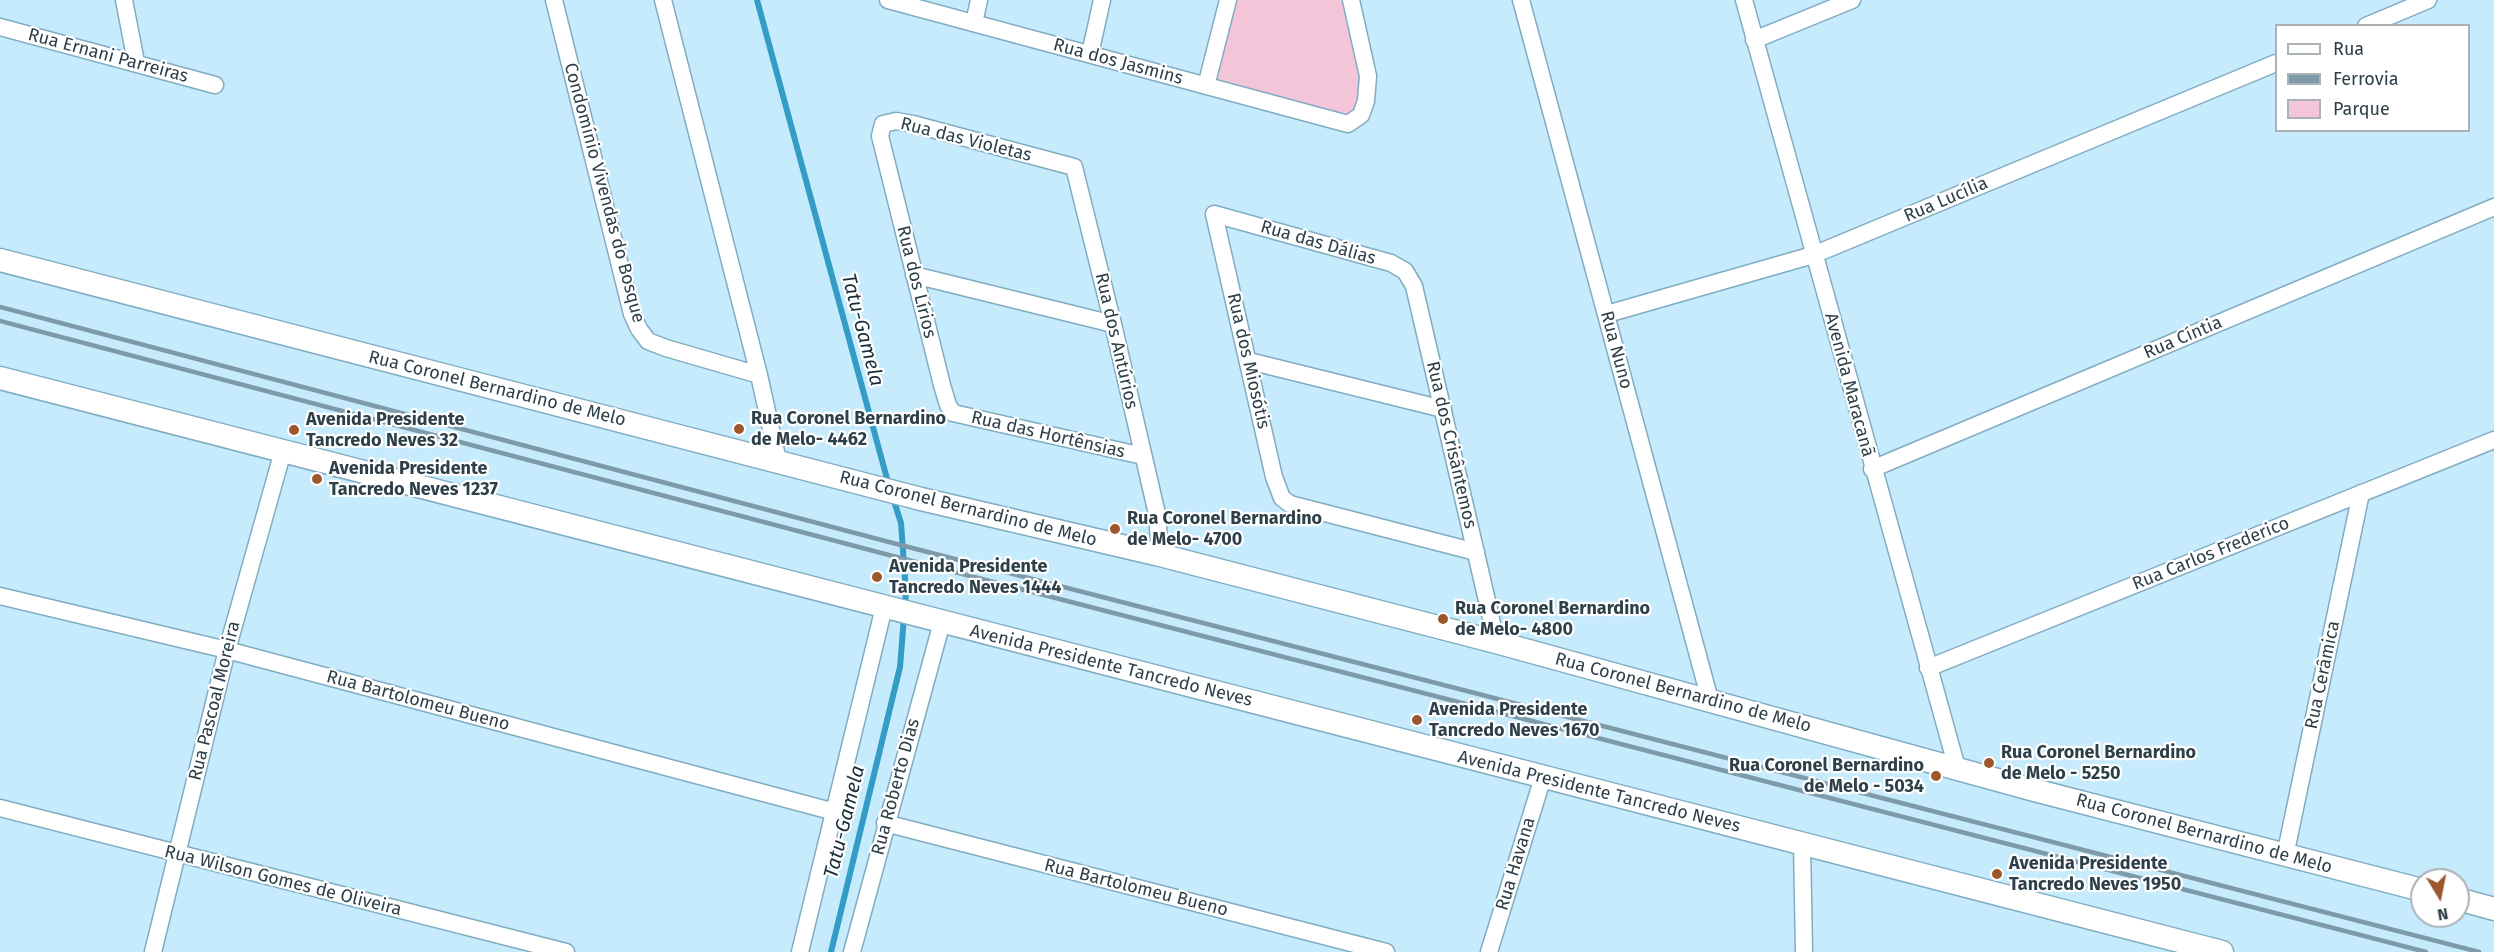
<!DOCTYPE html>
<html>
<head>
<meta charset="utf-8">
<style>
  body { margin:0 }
  #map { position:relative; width:2494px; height:952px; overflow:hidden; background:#c6ebfd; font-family:"Fira Sans",sans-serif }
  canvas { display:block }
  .legend { position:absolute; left:2275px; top:24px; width:195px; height:108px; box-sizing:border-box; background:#fff; border:2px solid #abb2b6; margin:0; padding:8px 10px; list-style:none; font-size:18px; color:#2d3f48 }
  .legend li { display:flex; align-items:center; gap:12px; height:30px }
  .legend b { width:30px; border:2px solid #abb2b6 }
  .north { position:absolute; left:2410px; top:868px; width:60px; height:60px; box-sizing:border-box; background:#fff; border:2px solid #abb2b6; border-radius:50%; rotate:170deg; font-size:16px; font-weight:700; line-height:24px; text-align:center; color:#2d3f48 }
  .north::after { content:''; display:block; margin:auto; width:21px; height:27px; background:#9d572d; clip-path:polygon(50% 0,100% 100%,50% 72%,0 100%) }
</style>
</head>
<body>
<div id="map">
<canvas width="2494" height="952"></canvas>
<ul class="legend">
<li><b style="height:8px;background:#fff"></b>Rua</li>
<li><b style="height:8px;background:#7e9aa8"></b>Ferrovia</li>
<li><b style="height:16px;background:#f2c5d9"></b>Parque</li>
</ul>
<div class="north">N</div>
</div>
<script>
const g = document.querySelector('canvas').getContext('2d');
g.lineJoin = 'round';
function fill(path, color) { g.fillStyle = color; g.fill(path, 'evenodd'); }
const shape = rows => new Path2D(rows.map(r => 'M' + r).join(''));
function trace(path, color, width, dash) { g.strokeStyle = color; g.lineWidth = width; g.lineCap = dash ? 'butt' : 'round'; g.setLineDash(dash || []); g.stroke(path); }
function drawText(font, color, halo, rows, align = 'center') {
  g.font = font + ' "Fira Sans",sans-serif'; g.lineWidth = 4.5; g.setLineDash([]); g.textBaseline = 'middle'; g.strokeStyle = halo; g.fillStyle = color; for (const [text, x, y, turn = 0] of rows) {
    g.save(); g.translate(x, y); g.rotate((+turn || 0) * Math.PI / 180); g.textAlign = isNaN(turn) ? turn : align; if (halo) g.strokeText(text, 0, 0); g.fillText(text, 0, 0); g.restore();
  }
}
fill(shape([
  [1234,0,1345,0,1361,75,1361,98,1348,124,1211,84]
]), '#f2c5d9');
trace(shape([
  [757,0,889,486],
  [893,498,901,523,906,592,905,607],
  [831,952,900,667,904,617]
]), '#349cc7', 6);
const minor = shape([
  [124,0,136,62],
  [554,0,632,314,639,329,648,341,666,348,759,375],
  [663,0,759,375,778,461],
  [888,0,1348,124,1361,115,1366,101,1368,76,1351,0],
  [1521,0,1710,700],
  [1744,0,1957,768],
  [974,23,979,0],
  [2366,26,2428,0],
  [0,27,215,85],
  [1754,40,1852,0],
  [1090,54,1102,0],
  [1206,86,1228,0],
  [914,275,1113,324],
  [1607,314,1813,255,2276,63],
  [1249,361,1443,409],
  [1143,456,953,413,948,405,942,385,880,136,883,124,896,121,913,124,1074,167,1113,324,1157,514,1160,555],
  [1872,469,2494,207],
  [1476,552,1290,504,1282,498,1274,477,1214,214,1391,263,1405,271,1414,286,1488,605,1496,642],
  [0,596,227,650,835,812],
  [1928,668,2494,440],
  [0,808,566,952],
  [885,823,1386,952],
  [1802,844,1804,952],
  [2285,856,2361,493],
  [153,952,227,650,283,451],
  [800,952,884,607],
  [852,952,942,622],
  [1489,952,1543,777]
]);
const secondary = shape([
  [0,260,921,499,1160,555,1496,642,2034,790,2422,890],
  [0,378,2222,952],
  [2458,899,2494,909]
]);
trace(minor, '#80acc2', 19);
trace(secondary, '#80acc2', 25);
trace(minor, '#fff', 16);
trace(secondary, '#fff', 22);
trace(shape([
  [0,307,889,542,2479,952],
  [0,321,889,555,2426,952]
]), '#7e9aa8', 4.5);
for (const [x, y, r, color] of [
  [739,429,6,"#9d572d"],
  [294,430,6,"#9d572d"],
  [317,479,6,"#9d572d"],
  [1115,529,6,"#9d572d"],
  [877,577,6,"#9d572d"],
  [1443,619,6,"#9d572d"],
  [1417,720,6,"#9d572d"],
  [1989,763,6,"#9d572d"],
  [1936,776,6,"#9d572d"],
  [1997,874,6,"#9d572d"]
]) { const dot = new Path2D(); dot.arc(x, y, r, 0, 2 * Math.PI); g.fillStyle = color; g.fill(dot); trace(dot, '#fff', 2); }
drawText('18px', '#2d3f48', '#fff', [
  ["Rua Ernani Parreiras",108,56,15],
  ["Rua dos Jasmins",1118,62,15],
  ["Rua das Violetas",966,140,14],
  ["Condomínio Vivendas do Bosque",604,193,75],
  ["Rua Lucília",1946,200,-23],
  ["Rua das Dálias",1318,243,16],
  ["Rua dos Lírios",916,282,76],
  ["Rua Cíntia",2183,338,-23],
  ["Rua dos Antúrios",1116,341,77],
  ["Rua Nuno",1616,350,75],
  ["Rua dos Miosótis",1248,361,77],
  ["Avenida Maracanã",1849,385,75],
  ["Rua Coronel Bernardino de Melo",497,389,14],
  ["Rua das Hortênsias",1048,435,13],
  ["Rua dos Crisântemos",1451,445,77],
  ["Rua Coronel Bernardino de Melo",968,509,14],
  ["Rua Carlos Frederico",2211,554,-22],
  ["Avenida Presidente Tancredo Neves",1111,666,14],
  ["Rua Cerâmica",2323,675,-78],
  ["Rua Coronel Bernardino de Melo",1683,693,15],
  ["Rua Pascoal Moreira",215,701,-76],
  ["Rua Bartolomeu Bueno",418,701,15],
  ["Rua Roberto Dias",896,787,-75],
  ["Avenida Presidente Tancredo Neves",1599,792,14],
  ["Rua Coronel Bernardino de Melo",2204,834,15],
  ["Rua Havana",1516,864,-73],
  ["Rua Wilson Gomes de Oliveira",283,881,14],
  ["Rua Bartolomeu Bueno",1136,888,14]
]);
drawText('bold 18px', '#2d3f48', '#fff', [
  ["Rua Coronel Bernardino",751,419],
  ["de Melo- 4462",751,440],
  ["Avenida Presidente",306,420],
  ["Tancredo Neves 32",306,441],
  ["Avenida Presidente",329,469],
  ["Tancredo Neves 1237",329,490],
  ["Rua Coronel Bernardino",1127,519],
  ["de Melo- 4700",1127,540],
  ["Avenida Presidente",889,567],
  ["Tancredo Neves 1444",889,588],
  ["Rua Coronel Bernardino",1455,609],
  ["de Melo- 4800",1455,630],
  ["Avenida Presidente",1429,710],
  ["Tancredo Neves 1670",1429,731],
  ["Rua Coronel Bernardino",2001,753],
  ["de Melo - 5250",2001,774],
  ["Rua Coronel Bernardino",1924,766,"right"],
  ["de Melo - 5034",1924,787,"right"],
  ["Avenida Presidente",2009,864],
  ["Tancredo Neves 1950",2009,885]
], 'left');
drawText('italic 20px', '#172d38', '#fff', [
  ["Tatu-Gamela",862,330,75],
  ["Tatu-Gamela",845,822,-76]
]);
</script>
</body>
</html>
